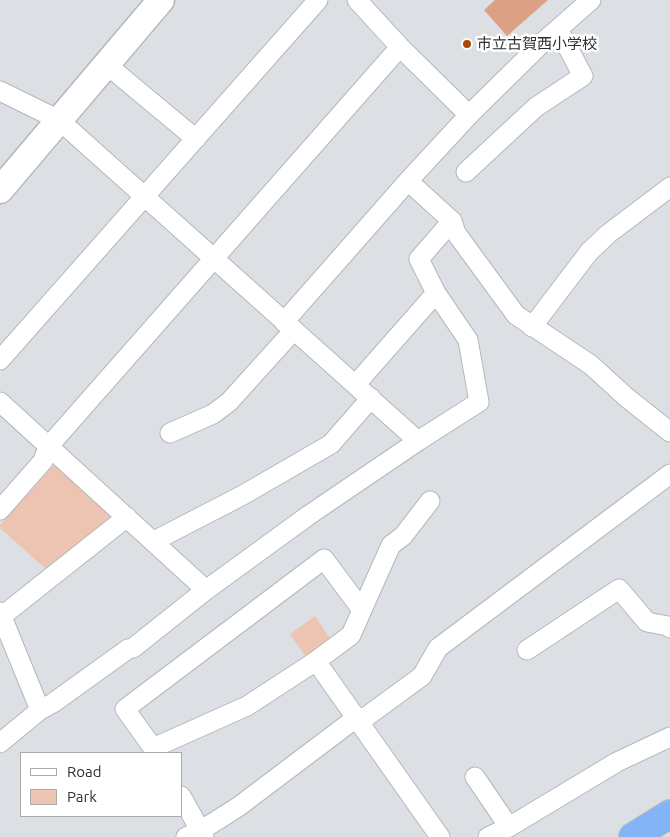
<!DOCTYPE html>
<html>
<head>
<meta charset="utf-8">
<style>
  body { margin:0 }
  #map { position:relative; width:670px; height:837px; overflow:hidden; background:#dcdfe3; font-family:Ubuntu,sans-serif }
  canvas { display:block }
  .legend { position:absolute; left:20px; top:752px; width:162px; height:65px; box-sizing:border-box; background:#fff; border:1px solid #ababac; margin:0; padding:6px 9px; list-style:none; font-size:15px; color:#2d2e30 }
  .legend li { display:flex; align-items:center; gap:10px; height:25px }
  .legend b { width:25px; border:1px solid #ababac }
</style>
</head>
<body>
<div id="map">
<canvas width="670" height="837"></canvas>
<ul class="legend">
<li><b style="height:6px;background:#fff"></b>Road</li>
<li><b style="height:14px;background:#ecc4b1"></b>Park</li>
</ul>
</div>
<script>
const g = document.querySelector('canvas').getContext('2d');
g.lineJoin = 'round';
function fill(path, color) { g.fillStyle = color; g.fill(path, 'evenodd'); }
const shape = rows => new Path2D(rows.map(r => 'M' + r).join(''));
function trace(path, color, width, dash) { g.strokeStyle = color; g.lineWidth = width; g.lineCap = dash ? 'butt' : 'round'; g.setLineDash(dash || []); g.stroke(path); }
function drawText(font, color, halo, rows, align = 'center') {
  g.font = font + ' Ubuntu,"Noto Sans JP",sans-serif'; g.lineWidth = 5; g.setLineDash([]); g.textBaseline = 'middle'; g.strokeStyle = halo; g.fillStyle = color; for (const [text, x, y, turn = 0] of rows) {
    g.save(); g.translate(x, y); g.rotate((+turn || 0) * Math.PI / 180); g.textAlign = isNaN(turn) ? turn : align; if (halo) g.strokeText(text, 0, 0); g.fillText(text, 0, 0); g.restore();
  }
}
fill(shape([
  [57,466,112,513,112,521,48,571,0,528,0,525,52,467],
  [315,616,331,640,306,657,290,634]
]), '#ecc4b1');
fill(shape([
  [495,0,548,0,507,36,484,10]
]), '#dca185');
const street = shape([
  [357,0,400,47,469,115],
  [107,65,196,139],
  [0,91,59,120,418,441,309,515,206,590,0,402],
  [466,172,536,107,583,76,558,29],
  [408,181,452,221,456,233,516,315,591,365,626,397,670,432],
  [284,322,408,181,469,115,542,43,591,0],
  [532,327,589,252,608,234,670,187],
  [0,360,318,0],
  [356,384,436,293,419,259,452,221],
  [170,433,213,414,229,402,294,330],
  [418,441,479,402,468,340,436,293],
  [0,510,43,461,48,447,400,47],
  [154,541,243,495,331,444,371,398],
  [324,559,362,610,351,635,316,661,247,706,153,748,125,709,324,559],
  [362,610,391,545,403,536,430,501],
  [0,612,40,710,0,743],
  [2,616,127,517],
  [527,650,619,589,647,622,668,626,670,628],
  [316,661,440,837],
  [40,710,53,703,128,649,133,648,206,590],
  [475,777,509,827],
  [181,796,204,837],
  [186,837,200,831,238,807,356,718,366,717,422,676,438,648,670,474],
  [488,837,509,827,617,762,670,737]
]);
const secondary = shape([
  [0,190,161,0]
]);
const highway = shape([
  [633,837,670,814]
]);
trace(street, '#b4b7bb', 21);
trace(secondary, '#b4b7bb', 29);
trace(highway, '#bcbcbd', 30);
trace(street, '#fff', 19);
trace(secondary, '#fff', 26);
trace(highway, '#85b3f8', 28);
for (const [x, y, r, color] of [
  [467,44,5,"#aa4903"]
]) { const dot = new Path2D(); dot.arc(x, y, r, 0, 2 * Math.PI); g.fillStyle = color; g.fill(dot); trace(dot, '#fff', 2); }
drawText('15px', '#2d2e30', '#fff', [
  ["市立古賀西小学校",477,44]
], 'left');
</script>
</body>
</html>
